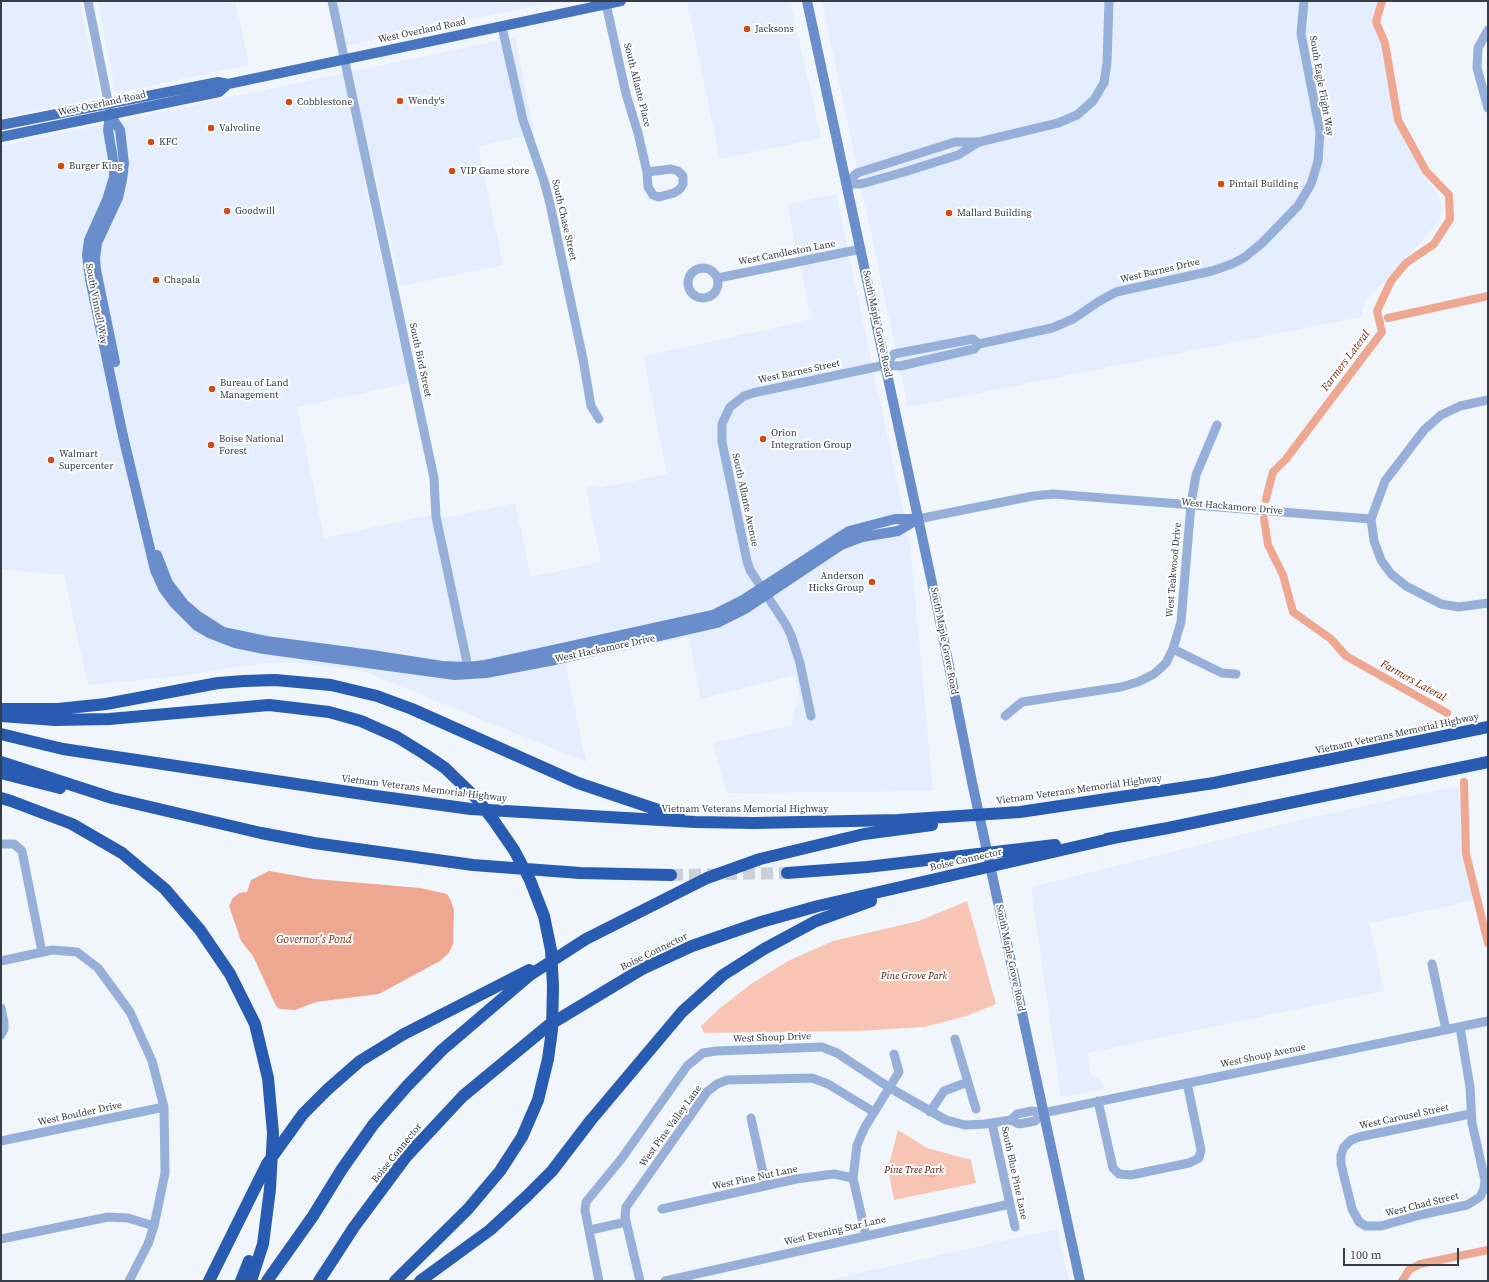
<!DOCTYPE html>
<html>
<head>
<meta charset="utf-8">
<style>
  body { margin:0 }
  #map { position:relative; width:1489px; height:1282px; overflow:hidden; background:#f1f5fc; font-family:"Source Serif 4",serif }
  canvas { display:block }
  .frame { position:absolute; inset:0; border:2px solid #353d49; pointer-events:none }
  .scale { position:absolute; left:1343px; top:1248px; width:116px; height:18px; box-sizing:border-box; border:2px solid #353d49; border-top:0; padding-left:5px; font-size:12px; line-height:14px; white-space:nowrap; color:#353d49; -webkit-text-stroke:3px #fff; paint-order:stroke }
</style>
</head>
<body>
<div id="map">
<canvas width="1489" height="1282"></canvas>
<div class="frame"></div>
<div class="scale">100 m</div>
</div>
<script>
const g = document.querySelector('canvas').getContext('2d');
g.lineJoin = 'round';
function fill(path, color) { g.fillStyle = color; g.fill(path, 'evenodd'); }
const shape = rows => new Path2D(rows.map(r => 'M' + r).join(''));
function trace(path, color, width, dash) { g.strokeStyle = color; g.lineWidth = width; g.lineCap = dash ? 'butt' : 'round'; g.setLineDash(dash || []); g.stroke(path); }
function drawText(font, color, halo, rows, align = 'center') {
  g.font = font + ' "Source Serif 4",serif'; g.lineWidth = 4; g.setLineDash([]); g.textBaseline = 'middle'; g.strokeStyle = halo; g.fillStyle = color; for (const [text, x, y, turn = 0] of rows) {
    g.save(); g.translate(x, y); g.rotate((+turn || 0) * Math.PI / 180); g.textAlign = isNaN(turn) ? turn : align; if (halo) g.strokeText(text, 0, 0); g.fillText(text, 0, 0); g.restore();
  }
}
fill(shape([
  [1,1,80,1,100,97,1,118],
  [97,1,235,1,249,65,116,93],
  [329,1,558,1,339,47],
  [687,1,790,1,821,138,720,159],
  [822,1,1379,1,1374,21,1383,43,1396,122,1442,204,1438,223,1365,302,1361,317,908,407],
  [515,37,534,134,478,146,503,265,401,286,375,172,363,175,409,383,297,407,324,538,429,515,451,517,515,503,531,577,601,562,586,488,599,485,600,488,667,474,643,356,812,320,787,204,836,194,910,544,933,791,726,793,713,743,792,725,794,710,800,700,795,675,701,699,689,637,565,663,586,762,363,671,300,663,263,663,179,676,88,685,64,575,1,569,1,146],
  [1458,786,1480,899,1369,923,1384,991,1087,1053,1091,1075,1102,1081,1104,1089,1061,1097,1031,887,1308,818],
  [1057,1229,1069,1281,825,1281,882,1268]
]), '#e4eefe');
fill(shape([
  [967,901,996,1004,966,1016,924,1027,857,1031,704,1033,701,1026,719,1009,751,984,788,961,833,941,919,921],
  [898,1130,927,1148,971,1160,976,1183,894,1200,888,1169]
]), '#f8c4b3');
fill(shape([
  [269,871,315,879,420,888,447,894,451,901,454,910,453,944,449,953,440,961,379,994,316,1002,295,1010,280,1009,276,1006,253,956,241,941,229,906,233,898,239,893,247,892,251,880],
  [922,1165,934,1168,937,1175,934,1178,917,1174,915,1171,917,1166]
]), '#eea891');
trace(shape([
  [1388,318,1488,296],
  [1266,499,1273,472,1286,459,1382,332,1377,311,1391,281,1406,263,1434,244,1450,219,1449,195,1426,171,1398,120,1385,43,1376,22,1382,1],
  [1264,519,1268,545,1283,575,1293,612,1331,639,1346,656,1447,713],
  [1464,782,1466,854,1488,943],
  [1402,1281,1409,1270,1420,1264,1488,1250]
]), '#eea891', 8);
trace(shape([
  [671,875,787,873]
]), '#cbd0d8', 12, [12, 6]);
trace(shape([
  [88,1,110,111],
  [332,1,434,478,436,517,468,667],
  [606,4,626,94,638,133,647,172,648,187,653,195,659,197,674,193,680,189,683,184,683,176,678,171,671,169,647,172],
  [502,27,523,120,544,181,550,204,583,359,591,406,599,419],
  [1488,30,1478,48,1477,68,1488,108],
  [846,184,861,184,904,172,958,155,979,142,1058,123,1077,115,1093,101,1104,83,1107,63,1109,1],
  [846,184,857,173,955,142,978,142],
  '688 283a15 15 0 1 1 30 0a15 15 0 1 1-30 0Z',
  [718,278,861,249],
  [885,365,894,354,973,339,979,344],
  [1488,400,1460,406,1441,415,1424,430,1385,481,1371,519,1374,541,1381,560,1391,574,1406,586,1441,604,1459,607,1488,603],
  [918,519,1033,496,1053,494,1371,519],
  [1173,649,1222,673,1236,674],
  [811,716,800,663,791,635,785,623,750,570,747,561,722,442,722,424,730,407,744,396,753,393,885,365,900,366,974,349,979,344,1052,328,1073,319,1098,302,1116,292,1212,271,1232,264,1245,257,1262,243,1298,206,1311,184,1318,161,1320,132,1301,34,1304,1],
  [1005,716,1022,702,1121,687,1138,682,1154,674,1166,663,1173,649,1181,622,1191,504,1196,475,1217,425],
  [1,844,14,844,22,851,42,952],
  [1,961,52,950,77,952,98,968,130,1012,152,1061,164,1107,165,1173,154,1226,148,1244,129,1281],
  [1432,964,1446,1030],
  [1,1008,4,1023,4,1029,1,1035],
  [1460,1027,1470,1087,1472,1123,1485,1180,1484,1189,1480,1197,1467,1205,1420,1215,1381,1226,1366,1226,1359,1222,1352,1209,1341,1164,1341,1155,1344,1147,1351,1140,1359,1137,1470,1114],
  [955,1039,976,1109],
  [1098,1101,1113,1168,1119,1174,1131,1175,1189,1163,1199,1158,1201,1150,1187,1083],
  [930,1112,944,1091,968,1082],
  [1043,1113,1035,1121,1019,1124,1011,1120,1017,1114,1032,1111,1043,1113,1488,1021],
  [751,1118,766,1186],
  [992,1123,1015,1227],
  [1,1141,164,1107],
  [662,1209,796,1179,834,1174,853,1178],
  [590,1230,626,1222],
  [866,1236,853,1178,857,1145,865,1127,899,1072,894,1054],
  [1,1239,108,1217,128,1218,154,1226],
  [599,1281,585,1210,586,1202,622,1158,687,1066,703,1053,716,1051,822,1047,837,1053,890,1088,946,1120,965,1125,985,1124,1011,1120],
  [640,1281,625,1217,626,1207,707,1092,717,1084,727,1080,812,1078,828,1084,874,1112],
  [665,1281,1010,1204]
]), '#97b0da', 9);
trace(shape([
  [807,1,938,611,972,782,1080,1281],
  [110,115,108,130,114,165,114,177,107,200,89,240,87,255,90,279,123,436,155,570,163,588,174,603,197,626,209,633,235,643,264,649,455,675,486,673,555,660,717,623,745,609,841,545,862,537,898,531,918,519],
  [110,115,120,130,124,163,122,180,118,198,97,243,95,259,96,270,115,362],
  [157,555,168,583,184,604,198,616,223,632,266,641,372,655,442,666,468,667,485,665,713,615,743,600,849,531,895,519,918,519]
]), '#698ecb', 10);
trace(shape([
  [1,125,218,82,228,84,621,1],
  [1,137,219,92,228,84]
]), '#4774bf', 10);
trace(shape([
  [3,709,58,709,106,704,218,683,244,681,275,680,331,685,377,696,412,709,578,783,679,817],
  [1,716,55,720,109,719,269,705,329,712,361,721,397,737,423,753,445,768,477,799,494,821,514,850,530,880,544,916,551,950,553,986,552,1030,548,1059,538,1100,522,1137,500,1171,468,1209,395,1281],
  [1,734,63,749,376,796,471,809,695,822,754,823,898,820,1020,812,1214,783,1488,727],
  [1,762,112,798,261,833,314,843,473,865,580,873,671,875],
  [1,773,60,788],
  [1,798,11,801,72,824,122,853,165,889,200,930,230,974,255,1024,268,1078,273,1133,270,1189,263,1244,251,1281],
  [1107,839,1168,828,1488,762],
  [787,873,867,867,1055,845],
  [209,1281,267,1164,303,1114,328,1089,360,1061,404,1034,529,970],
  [241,1281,249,1261],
  [267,1281,313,1216,342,1169,373,1125,407,1086,442,1050,530,975,586,939,707,878,760,859,864,834,932,825],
  [319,1281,354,1227,406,1157,463,1096,549,1025,642,969,692,946,761,922,818,906,1114,838],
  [420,1281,490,1230,527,1196,552,1171,591,1120,682,1012,723,975,764,949,816,921,871,901]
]), '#285cb3', 12);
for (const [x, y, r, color] of [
  [747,29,4,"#d14b13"],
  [400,101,4,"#d14b13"],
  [289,102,4,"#d14b13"],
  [211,128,4,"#d14b13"],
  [151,142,4,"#d14b13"],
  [61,166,4,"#d14b13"],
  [452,171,4,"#d14b13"],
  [1221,184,4,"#d14b13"],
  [227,211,4,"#d14b13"],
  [949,213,4,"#d14b13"],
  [156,280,4,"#d14b13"],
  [212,389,4,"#d14b13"],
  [763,439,4,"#d14b13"],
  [211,445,4,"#d14b13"],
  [51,460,4,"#d14b13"],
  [872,582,4,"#d14b13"]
]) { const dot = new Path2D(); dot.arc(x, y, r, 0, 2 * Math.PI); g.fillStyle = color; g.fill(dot); trace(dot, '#fff', 1.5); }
drawText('10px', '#353d49', '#fff', [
  ["Jacksons",755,29],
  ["Wendy's",408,101],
  ["Cobblestone",297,102],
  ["Valvoline",219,128],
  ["KFC",159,142],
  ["Burger King",69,166],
  ["VIP Game store",460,171],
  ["Pintail Building",1229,184],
  ["Goodwill",235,211],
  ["Mallard Building",957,213],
  ["Chapala",164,280],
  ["Bureau of Land",220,383],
  ["Management",220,395],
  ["Orion",771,433],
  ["Integration Group",771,445],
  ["Boise National",219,439],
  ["Forest",219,451],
  ["Walmart",59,454],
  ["Supercenter",59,466],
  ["Anderson",864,576,"right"],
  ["Hicks Group",864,588,"right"]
], 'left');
drawText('10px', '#353d49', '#fff', [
  ["West Overland Road",422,31,-12],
  ["South Allante Place",637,85,76],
  ["South Eagle Flight Way",1321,86,80],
  ["West Overland Road",102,104,-12],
  ["South Chase Street",564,220,77],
  ["West Candleston Lane",787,253,-11],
  ["West Barnes Drive",1160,271,-13],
  ["South Vinnell Way",96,304,79],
  ["South Maple Grove Road",877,324,78],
  ["South Bird Street",420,360,78],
  ["West Barnes Street",799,372,-12],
  ["South Allante Avenue",745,500,78],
  ["West Hackamore Drive",1232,507,5],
  ["West Teakwood Drive",1174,570,-85],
  ["South Maple Grove Road",944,641,79],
  ["West Hackamore Drive",605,649,-12],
  ["Vietnam Veterans Memorial Highway",1397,734,-12],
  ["Vietnam Veterans Memorial Highway",424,789,7],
  ["Vietnam Veterans Memorial Highway",1079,790,-8],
  ["Vietnam Veterans Memorial Highway",745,809],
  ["Boise Connector",966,860,-13],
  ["Boise Connector",654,952,-26],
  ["South Maple Grove Road",1010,958,78],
  ["West Shoup Drive",772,1038,-2],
  ["West Shoup Avenue",1263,1056,-12],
  ["West Boulder Drive",80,1114,-12],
  ["West Carousel Street",1404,1117,-12],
  ["West Pine Valley Lane",671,1126,-54],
  ["Boise Connector",397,1153,-51],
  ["South Blue Pine Lane",1014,1173,78],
  ["West Pine Nut Lane",755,1178,-12],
  ["West Chad Street",1422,1205,-14],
  ["West Evening Star Lane",835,1231,-13]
]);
drawText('italic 10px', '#501400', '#fff', [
  ["Pine Grove Park",914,976],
  ["Pine Tree Park",914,1170]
]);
drawText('italic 11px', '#7c2b0c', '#fff', [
  ["Farmers Lateral",1346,361,-53],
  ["Farmers Lateral",1413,681,29],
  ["Governor's Pond",314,940]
]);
</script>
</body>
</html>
